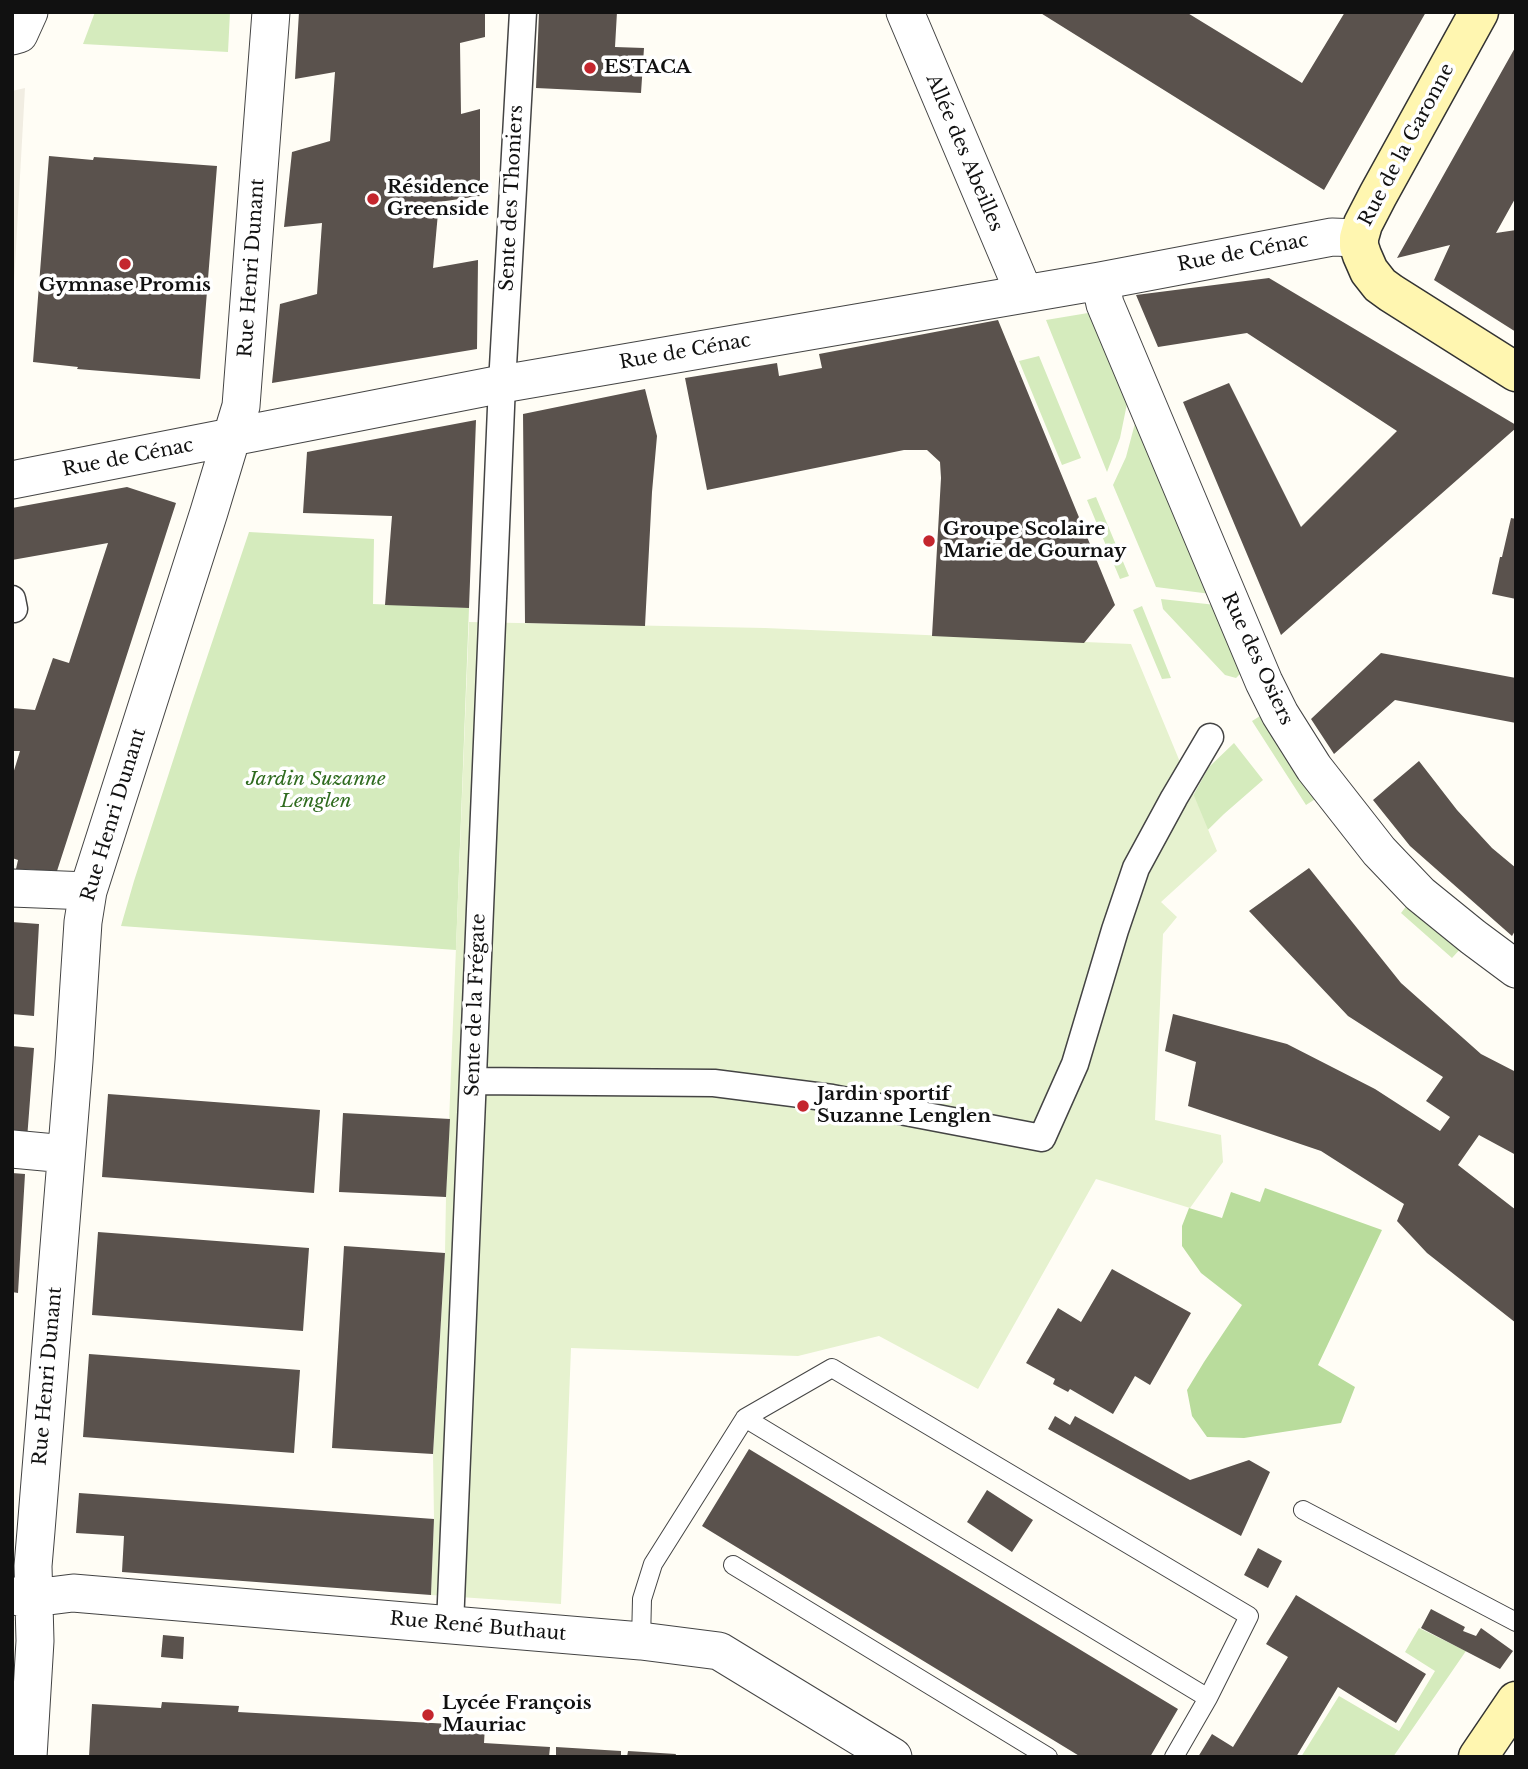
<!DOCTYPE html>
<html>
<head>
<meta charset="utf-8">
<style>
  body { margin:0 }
  #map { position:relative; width:1528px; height:1769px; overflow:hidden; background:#fffdf5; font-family:"Libre Baskerville",serif }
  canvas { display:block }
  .frame { position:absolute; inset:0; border:14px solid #111; pointer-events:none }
</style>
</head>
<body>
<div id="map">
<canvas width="1528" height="1769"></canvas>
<div class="frame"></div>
</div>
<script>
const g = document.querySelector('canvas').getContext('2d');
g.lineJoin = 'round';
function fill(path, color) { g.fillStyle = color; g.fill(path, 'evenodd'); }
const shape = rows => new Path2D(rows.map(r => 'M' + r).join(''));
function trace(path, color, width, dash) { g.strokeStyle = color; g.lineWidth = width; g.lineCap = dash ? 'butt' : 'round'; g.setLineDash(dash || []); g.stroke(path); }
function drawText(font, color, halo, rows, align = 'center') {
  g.font = font + ' "Libre Baskerville",serif'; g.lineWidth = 7; g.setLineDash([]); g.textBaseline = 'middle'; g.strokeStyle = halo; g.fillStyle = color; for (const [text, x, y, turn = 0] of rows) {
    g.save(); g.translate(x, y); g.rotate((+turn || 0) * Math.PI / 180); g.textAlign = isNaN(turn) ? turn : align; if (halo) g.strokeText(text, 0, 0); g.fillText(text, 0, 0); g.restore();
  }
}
fill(shape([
  [95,12,230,12,228,52,83,44],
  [1094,312,1129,394,1120,438,1107,472,1046,320],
  [1039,356,1081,458,1062,465,1019,361],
  [1137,416,1211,594,1156,587,1113,485,1126,457],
  [1096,497,1129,576,1120,579,1087,500],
  [249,532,374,539,373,604,469,608,456,950,121,926,134,881,191,705],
  [1161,599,1216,605,1242,672,1236,678,1225,675,1163,609],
  [1142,606,1171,678,1162,679,1133,610],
  [1265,713,1320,796,1306,805,1252,721],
  [1234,743,1263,780,1224,814,1152,885,1147,878,1209,767],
  [1411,900,1463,946,1452,958,1401,913],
  [1419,1628,1466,1651,1393,1757,1301,1757,1339,1696,1399,1731,1435,1671,1405,1652]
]), '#d5ebbd');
fill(shape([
  [1265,1188,1382,1230,1318,1365,1355,1387,1341,1423,1244,1438,1207,1437,1192,1416,1187,1390,1204,1362,1242,1305,1201,1273,1182,1246,1182,1226,1189,1208,1222,1218,1231,1192,1260,1202]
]), '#b9dc9c');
fill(shape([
  [469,622,765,628,1131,644,1217,851,1161,902,1177,917,1163,934,1155,1120,1221,1135,1223,1162,1190,1208,1096,1179,978,1389,879,1336,798,1356,571,1348,561,1604,431,1595,434,1519,433,1454,445,1253,446,1197]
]), '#e6f2cf');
fill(shape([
  [25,88,12,318,12,91]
]), '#f1ede2');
fill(shape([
  [299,12,485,12,485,37,460,43,461,114,480,109,480,196,439,202,433,268,478,260,477,349,272,383,280,304,317,294,322,223,284,227,292,152,330,141,335,72,295,79],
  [539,12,617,12,615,47,644,48,641,93,536,88],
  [1039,12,1186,12,1302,83,1345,12,1426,12,1324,190],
  [1516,46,1516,197,1496,233,1516,230,1516,332,1434,280,1450,245,1397,258],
  [49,156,93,160,94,157,217,166,200,379,77,369,78,367,33,362],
  [1269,278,1516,425,1516,428,1281,635,1183,402,1229,383,1301,527,1397,431,1247,333,1158,347,1136,295],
  [998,320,1115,605,1084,643,932,636,941,478,940,462,927,450,904,450,707,490,685,378,777,363,779,376,822,368,819,354],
  [645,389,657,436,652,492,645,626,525,623,523,414],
  [476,420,469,608,385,605,392,516,303,513,307,452],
  [127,487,176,503,57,871,16,869,18,860,12,858,12,777,20,751,12,751,12,708,35,710,53,658,69,663,108,543,12,560,12,508],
  [1511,518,1516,519,1516,599,1492,594,1500,557,1502,557],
  [1381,653,1516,678,1516,723,1395,700,1334,754,1311,719],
  [1419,761,1457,810,1492,848,1516,868,1516,929,1512,936,1410,846,1373,800],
  [1309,868,1401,983,1481,1054,1516,1072,1516,1155,1479,1135,1458,1165,1516,1210,1516,1323,1427,1253,1397,1221,1404,1204,1321,1151,1188,1106,1196,1062,1165,1051,1173,1014,1287,1044,1375,1089,1440,1131,1450,1117,1426,1101,1443,1077,1348,1016,1249,911],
  [12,922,39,924,34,1016,12,1014],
  [12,1046,34,1048,27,1139,12,1138],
  [108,1094,320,1110,314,1193,102,1177],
  [343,1113,450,1119,446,1197,339,1192],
  [12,1173,25,1174,18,1293,12,1292],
  [98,1232,309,1248,303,1331,92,1315],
  [344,1246,445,1253,433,1454,332,1448],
  [1112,1269,1191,1313,1150,1385,1135,1376,1113,1414,1070,1389,1068,1392,1053,1384,1055,1379,1026,1363,1058,1308,1081,1322],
  [89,1354,300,1370,294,1453,83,1437],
  [1055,1416,1070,1425,1075,1416,1190,1480,1249,1460,1270,1472,1241,1536,1048,1429],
  [749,1449,1178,1709,1150,1757,1081,1757,702,1526],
  [987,1490,1033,1520,1012,1552,967,1522],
  [79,1493,434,1519,431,1595,122,1572,124,1536,76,1533],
  [1258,1548,1282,1561,1268,1588,1244,1575],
  [1296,1595,1426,1674,1396,1723,1338,1687,1296,1757,1198,1757,1212,1734,1233,1747,1288,1657,1266,1644],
  [1431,1609,1465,1627,1463,1631,1476,1636,1481,1628,1513,1651,1500,1669,1421,1628],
  [163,1635,184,1637,183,1659,161,1657],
  [162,1702,239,1706,238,1712,485,1726,484,1743,550,1747,549,1757,89,1757,92,1704,161,1708],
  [556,1747,621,1751,621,1757,556,1757],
  [628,1751,676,1754,675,1757,627,1757]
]), '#5a524d');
const service = shape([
  [1303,1510,1516,1622],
  [733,1565,1048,1757],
  [641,1641,642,1599,653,1564,745,1418],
  [1174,1757,1208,1698,1249,1616,832,1368,745,1418,1208,1698]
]);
const pedestrian = shape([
  [12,599,14,609,12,609],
  [473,1081,714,1083,832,1098,1042,1138,1075,1064,1115,930,1136,868,1174,798,1210,737],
  [450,1625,502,384,523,12]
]);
const minor = shape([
  [905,12,1024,293],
  [12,36,19,34,29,12],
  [1100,281,1105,304,1264,682,1280,714,1314,768,1379,851,1420,894,1473,937,1516,969],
  [12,480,502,384,1100,281,1332,237,1359,238],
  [12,888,88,891],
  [12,1149,66,1154],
  [12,1596,33,1598,73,1593,641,1641,719,1651,893,1757],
  [28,1757,35,1641,33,1566,36,1531,74,1061,83,922,88,891,209,512,241,406,271,12]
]);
const secondary = shape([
  [1479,12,1378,195,1363,224,1359,238,1359,246,1362,255,1369,271,1380,285,1391,293,1516,372],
  [1478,1757,1516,1701]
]);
trace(service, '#444', 20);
trace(pedestrian, '#444', 29);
trace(minor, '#444', 39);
trace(secondary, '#333', 41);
trace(service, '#fff', 18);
trace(pedestrian, '#fff', 26);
trace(minor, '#fff', 37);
trace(secondary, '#fff6b0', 38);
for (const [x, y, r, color] of [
  [590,68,7,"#c4262e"],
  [373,199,7,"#c4262e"],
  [125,264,7,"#c4262e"],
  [929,541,7,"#c4262e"],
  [803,1106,7,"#c4262e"],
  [428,1715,7,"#c4262e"]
]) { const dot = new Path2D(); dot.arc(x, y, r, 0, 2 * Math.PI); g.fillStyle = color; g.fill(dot); trace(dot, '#fff', 2.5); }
drawText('bold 19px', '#111', '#fff', [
  ["ESTACA",604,68],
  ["Résidence",387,188],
  ["Greenside",387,210],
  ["Gymnase Promis",125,286,"center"],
  ["Groupe Scolaire",943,530],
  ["Marie de Gournay",943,552],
  ["Jardin sportif",817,1095],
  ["Suzanne Lenglen",817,1117],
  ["Lycée François",442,1704],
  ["Mauriac",442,1726]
], 'left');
drawText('19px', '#111', '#fff', [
  ["Rue de la Garonne",1407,145,-62],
  ["Allée des Abeilles",964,153,67],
  ["Sente des Thoniers",512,198,-87],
  ["Rue de Cénac",1243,253,-11],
  ["Rue Henri Dunant",252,268,-86],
  ["Rue de Cénac",685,352,-10],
  ["Rue de Cénac",128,458,-11],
  ["Rue des Osiers",1257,659,65],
  ["Rue Henri Dunant",114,815,-73],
  ["Sente de la Frégate",476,1005,-88],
  ["Rue Henri Dunant",48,1376,-85],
  ["Rue René Buthaut",478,1627,5]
]);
drawText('italic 19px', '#2f6b1f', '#fff', [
  ["Jardin Suzanne",316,780],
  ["Lenglen",316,802]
]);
</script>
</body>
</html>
